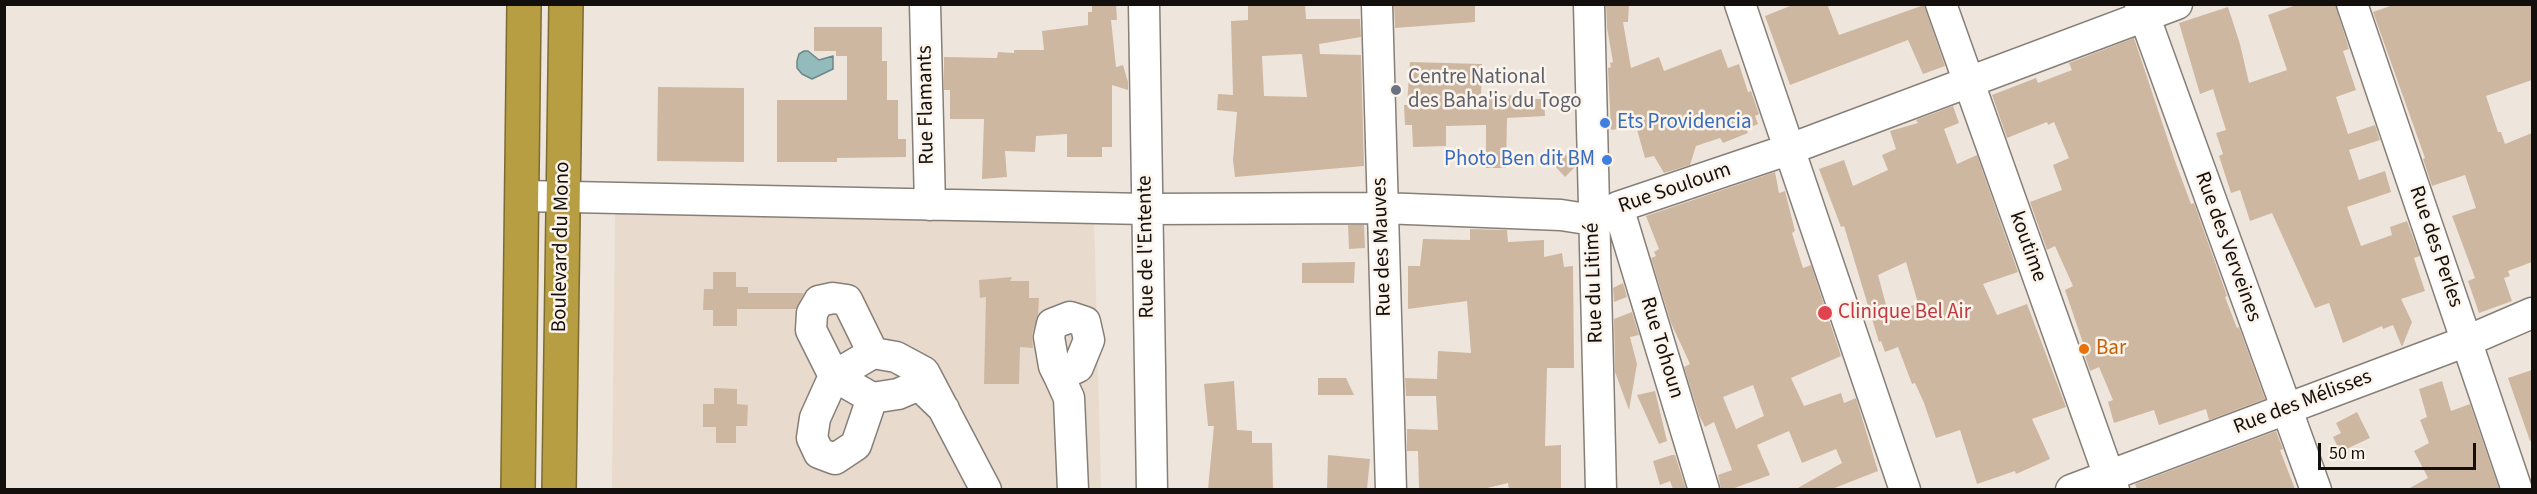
<!DOCTYPE html>
<meta charset="utf-8">
<style>
body{margin:0}
#map{position:relative;width:2537px;height:494px;overflow:hidden;background:#eee6dd;font-family:"Source Sans 3",sans-serif}
canvas{display:block}
.frame{position:absolute;inset:0;border:6px solid #120f0c;pointer-events:none}
.scale{position:absolute;left:2318px;top:443px;width:158px;height:27px;box-sizing:border-box;border:3px solid #120f0c;border-top:0;padding-left:8px;font-size:18px;line-height:21px;white-space:nowrap;color:#120f0c;-webkit-text-stroke:4px #fcf3ea;paint-order:stroke}
</style>
<div id="map">
<canvas width="2537" height="494"></canvas>
<div class="frame"></div>
<div class="scale">50 m</div>
</div>
<script>
const g = document.querySelector('canvas').getContext('2d');
g.lineJoin = 'round';
function fillPath(path, color) {
  g.fillStyle = color;
  g.fill(path, 'evenodd');
}
function shape(rows) {
  const path = new Path2D();
  for (const r of rows) {
    path.moveTo(r[0], r[1]);
    for (let i = 2; i < r.length; i += 2) path.lineTo(r[i], r[i + 1]);
  }
  return path;
}
function trace(path, color, width, dash) {
  g.strokeStyle = color;
  g.lineWidth = width;
  g.lineCap = dash ? 'butt' : 'round';
  g.setLineDash(dash || []);
  g.stroke(path);
}
function write(font, color, halo, rows, align = 'center') {
  g.font = font + ' "Source Sans 3",sans-serif';
  g.lineWidth = 5;
  g.setLineDash([]);
  g.textBaseline = 'middle';
  g.strokeStyle = halo;
  g.fillStyle = color;
  for (const [text, x, y, turn = 0] of rows) {
    g.save();
    g.translate(x, y);
    g.rotate((+turn || 0) * Math.PI / 180);
    g.textAlign = isNaN(turn) ? turn : align;
    if (halo) g.strokeText(text, 0, 0);
    g.fillText(text, 0, 0);
    g.restore();
  }
}
const built = shape([
 [615,210,1094,213,1101,489,612,490]
]);
const water = shape([
 [804,51,808,51,819,60,833,56,833,69,812,79,802,74,797,68,797,61,799,54,804,51]
]);
const building = shape([
 [1092,4,1116,4,1117,20,1111,20,1116,67,1123,65,1128,82,1128,90,1112,85,1112,147,1102,147,1102,157,1067,157,1067,134,1036,136,1035,152,1005,151,1007,177,982,179,984,119,950,119,950,90,944,90,944,57,997,58,998,52,1014,53,1014,50,1044,50,1042,31,1088,25,1088,12,1092,12],
 [1248,4,1305,4,1306,19,1360,19,1361,37,1319,44,1320,54,1361,55,1364,166,1235,177,1233,160,1237,112,1217,110,1218,94,1233,95,1231,21,1248,20],
 [1302,54,1307,97,1264,96,1262,56],
 [1394,4,1475,4,1475,22,1395,28],
 [1606,4,1629,4,1628,22,1623,22,1631,68,1659,57,1664,71,1721,49,1728,68,1739,64,1748,92,1751,91,1759,114,1755,116,1758,124,1746,129,1748,133,1723,143,1720,138,1696,146,1690,165,1664,173,1654,156,1645,158,1636,126,1611,130,1608,68,1611,67,1610,63,1613,62,1607,28],
 [1795,4,1827,4,1839,35,1924,5,1945,66,1923,74,1908,40,1790,85,1765,16],
 [2299,4,2335,4,2349,49,2343,51,2356,90,2336,97,2348,134,2375,125,2380,140,2349,150,2359,180,2385,171,2391,192,2347,207,2361,246,2392,235,2390,227,2407,221,2420,256,2414,258,2425,291,2401,299,2412,322,2402,347,2393,325,2383,329,2382,326,2343,343,2329,303,2315,308,2272,213,2250,221,2240,190,2231,193,2219,156,2223,154,2216,133,2226,130,2213,89,2200,94,2179,23,2228,7,2240,44,2249,83,2287,70,2268,15],
 [2396,4,2532,4,2532,80,2486,96,2498,132,2501,132,2505,144,2532,133,2532,262,2508,271,2510,276,2504,278,2512,301,2479,313,2468,281,2475,278,2452,216,2476,208,2465,175,2432,186,2423,159,2425,158,2373,12],
 [814,27,882,27,882,61,887,61,887,100,898,100,898,139,906,139,906,157,837,158,837,162,777,162,777,100,847,100,847,56,836,56,836,51,814,51],
 [2134,38,2175,161,2191,204,2194,203,2227,296,2225,297,2237,328,2239,327,2265,399,2209,420,2206,409,2159,425,2154,410,2114,423,2108,402,2113,400,2099,367,2090,371,2082,347,2084,346,2065,290,2073,286,2055,246,2047,250,2030,202,2062,190,2053,165,2069,158,2054,122,2048,125,2047,122,2007,138,1992,95,2036,78,2038,83,2072,70,2069,63],
 [1410,62,1482,64,1481,96,1535,95,1535,99,1544,99,1545,116,1507,118,1506,168,1486,168,1486,125,1446,126,1446,146,1413,147,1412,125,1405,125,1404,105,1407,105],
 [658,87,744,88,744,162,657,161],
 [1953,106,1959,123,1944,129,1957,164,1977,155,2018,272,1983,284,1997,315,2027,304,2066,407,2032,419,2050,459,2016,474,2015,471,1977,484,1960,430,1936,438,1924,403,1915,383,1912,384,1898,347,1885,352,1881,341,1879,342,1844,226,1841,227,1819,169,1844,160,1853,186,1888,170,1882,155,1896,149,1890,131,1918,123,1916,120],
 [1906,262,1918,303,1889,316,1878,275],
 [1565,154,1576,166,1565,177,1554,165],
 [1775,172,1779,193,1785,191,1795,231,1792,233,1803,268,1811,265,1841,356,1791,378,1804,406,1841,393,1844,403,1856,398,1878,471,1832,489,1796,489,1842,463,1836,449,1802,463,1789,431,1757,445,1770,475,1732,489,1721,489,1718,475,1732,470,1714,422,1705,427,1699,415,1684,367,1690,364,1671,323,1651,258,1656,256,1654,252,1659,249,1646,216],
 [1753,385,1764,416,1736,429,1723,397],
 [1348,225,1364,225,1365,248,1349,249],
 [1470,229,1507,230,1508,242,1544,240,1544,257,1562,253,1564,267,1573,266,1574,368,1547,368,1545,446,1561,445,1561,489,1509,489,1508,483,1483,489,1419,489,1418,451,1407,451,1407,429,1438,430,1436,396,1406,396,1405,378,1437,379,1438,351,1471,353,1467,301,1408,309,1408,266,1420,266,1423,239,1470,240],
 [1355,262,1354,283,1302,283,1302,263],
 [713,272,736,272,736,287,748,287,748,293,804,293,796,309,737,309,737,326,713,326,713,310,703,310,704,289,713,289],
 [1012,277,1010,281,1029,281,1029,298,1039,298,1038,314,1032,334,1033,348,1020,347,1019,384,984,384,986,297,980,298,979,280],
 [1623,283,1627,297,1614,302,1613,288],
 [1632,312,1639,335,1630,337,1637,364,1629,410,1615,372,1614,319],
 [2532,370,2532,440,2530,441,2508,378],
 [1318,378,1346,378,1354,395,1318,395],
 [1234,381,1237,430,1252,431,1252,443,1272,443,1273,489,1208,489,1214,426,1208,426,1204,384],
 [2442,381,2451,411,2470,404,2499,489,2408,489,2428,478,2414,451,2429,443,2420,420,2427,417,2419,389],
 [714,388,737,389,737,404,748,405,747,426,736,426,736,443,716,443,716,427,703,427,703,404,714,404],
 [1655,391,1667,441,1659,444,1637,395],
 [2357,412,2370,438,2340,452,2333,437,2341,433,2336,423],
 [2276,431,2283,449,2280,450,2295,489,2137,489,2135,484],
 [1328,455,1370,459,1367,489,1327,489],
 [1672,455,1675,455,1686,489,1673,489,1670,481,1660,485,1653,461]
]);
const minor = shape([
 [925,4,930,205],
 [1144,4,1152,490],
 [1377,4,1391,490],
 [1589,4,1601,490],
 [1740,4,1905,490],
 [1941,4,2114,490],
 [2140,4,2316,490],
 [2352,4,2517,490],
 [523,196,1146,209,1382,208,1561,215,1593,220,1618,207,1790,149,2177,4],
 [1618,207,1704,490],
 [873,353,847,300,833,298,819,301,812,313,811,330,834,376,815,418,812,438,819,453,835,459,856,445,872,398,898,394,919,385,944,409],
 [1059,376,1078,367,1089,340,1085,322,1070,317,1052,324,1049,337,1054,366,1059,376,1069,398,1073,490],
 [872,398,834,376,873,353,896,357,924,372,986,490],
 [2071,490,2467,341,2532,313]
]);
const highway = shape([
 [518,490,524,4],
 [559,490,566,4]
]);
const markers = [
 [1396,90,6,"#6b7280"],
 [1605,123,6,"#3f7fe0"],
 [1607,160,6,"#3f7fe0"],
 [1825,313,8,"#e0444e"],
 [2084,349,6,"#e8710a"]
];
const worshipNames = [
 ["Centre National",1408,78],
 ["des Baha'is du Togo",1408,102]
];
const streetNames = [
 ["Rue Flamants",927,105,-91],
 ["Rue Souloum",1675,189,-19],
 ["Boulevard du Mono",562,247,-89],
 ["Rue de l'Entente",1147,247,-91],
 ["Rue des Mauves",1383,247,-92],
 ["koutime",2027,247,70],
 ["Rue des Verveines",2227,247,70],
 ["Rue des Perles",2435,247,71],
 ["Rue du Litimé",1595,283,-92],
 ["Rue Tohoun",1661,348,73],
 ["Rue des Mélisses",2303,403,-21]
];
const shopNames = [
 ["Ets Providencia",1617,123],
 ["Photo Ben dit BM",1595,160,"right"]
];
const healthNames = [
 ["Clinique Bel Air",1838,313]
];
const foodNames = [
 ["Bar",2096,349]
];
fillPath(built, '#e8dacc');
fillPath(water, '#94bbbb');
trace(water, '#6d8786', 1.5);
fillPath(building, '#ceb7a0');
trace(minor, '#877f77', 33);
trace(highway, '#7d6c30', 36);
trace(minor, '#fff', 30);
trace(highway, '#b79e43', 33);
for (const [x, y, r, color] of markers) {
  const dot = new Path2D();
  dot.arc(x, y, r, 0, 2 * Math.PI);
  g.fillStyle = color;
  g.fill(dot);
  trace(dot, '#fcf3ea', 2);
}
write('21px', '#5b616d', '#fcf3ea', worshipNames, 'left');
write('21px', '#120f0c', '#fcf3ea', streetNames);
write('21px', '#366cbe', '#fcf3ea', shopNames, 'left');
write('21px', '#be3a42', '#fcf3ea', healthNames, 'left');
write('21px', '#c56008', '#fcf3ea', foodNames, 'left');
</script>
